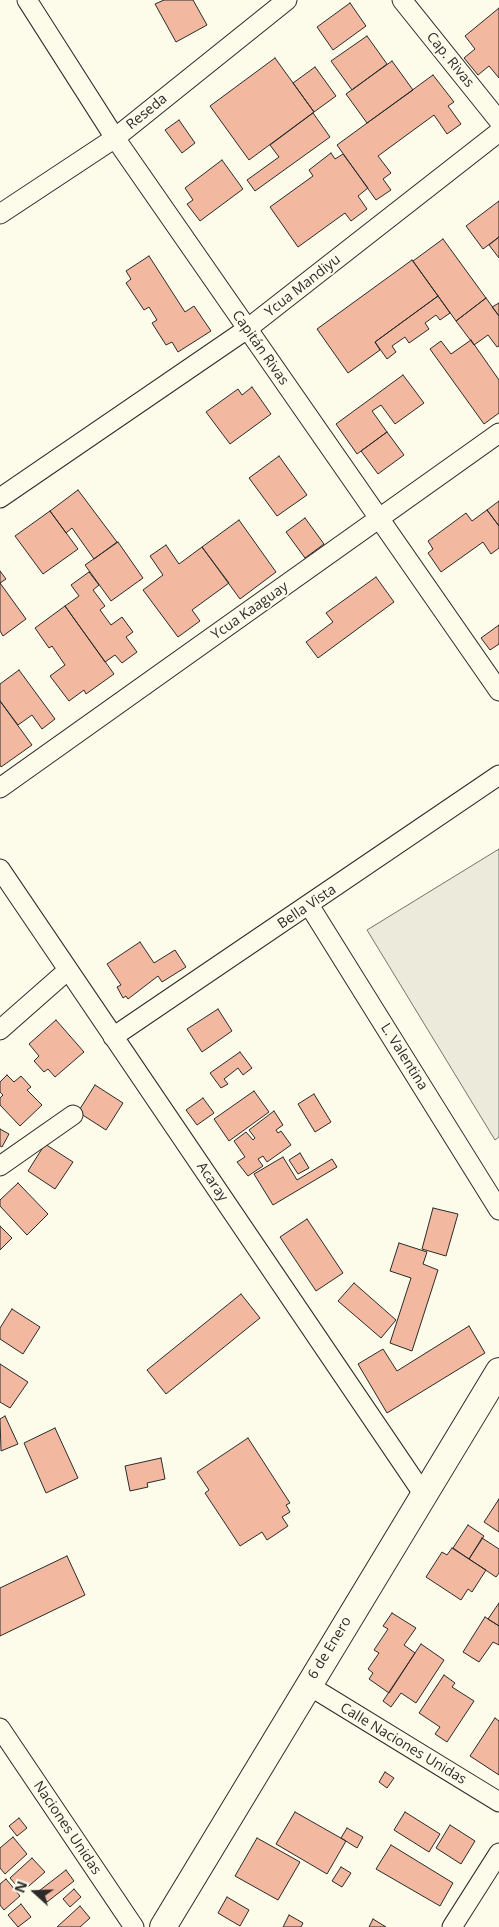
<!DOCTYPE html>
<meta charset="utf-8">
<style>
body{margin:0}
#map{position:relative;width:499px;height:1927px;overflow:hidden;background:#fdfbea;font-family:"Open Sans",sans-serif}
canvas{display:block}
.north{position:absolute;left:10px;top:1867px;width:50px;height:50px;-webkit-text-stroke:4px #fdfbea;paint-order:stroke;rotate:290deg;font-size:14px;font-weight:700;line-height:20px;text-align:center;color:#2b2b2b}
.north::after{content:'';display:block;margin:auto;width:18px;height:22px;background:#2b2b2b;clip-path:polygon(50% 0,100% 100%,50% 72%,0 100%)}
</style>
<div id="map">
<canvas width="499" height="1927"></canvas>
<div class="north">N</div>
</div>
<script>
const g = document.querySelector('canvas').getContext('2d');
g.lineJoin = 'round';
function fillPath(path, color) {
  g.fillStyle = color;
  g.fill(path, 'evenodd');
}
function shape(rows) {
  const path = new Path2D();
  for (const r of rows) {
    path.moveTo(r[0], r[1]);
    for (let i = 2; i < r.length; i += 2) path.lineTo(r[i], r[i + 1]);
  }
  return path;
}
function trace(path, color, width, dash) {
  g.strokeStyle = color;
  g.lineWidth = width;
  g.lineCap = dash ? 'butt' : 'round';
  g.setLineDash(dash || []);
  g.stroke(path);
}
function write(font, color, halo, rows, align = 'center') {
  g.font = font + ' "Open Sans",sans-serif';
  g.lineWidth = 4;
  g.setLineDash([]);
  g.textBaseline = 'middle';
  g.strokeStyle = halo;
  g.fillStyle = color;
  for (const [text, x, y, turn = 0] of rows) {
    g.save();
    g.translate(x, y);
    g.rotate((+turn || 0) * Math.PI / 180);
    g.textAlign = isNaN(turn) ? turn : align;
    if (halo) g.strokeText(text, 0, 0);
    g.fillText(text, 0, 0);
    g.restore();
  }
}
const green = shape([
 [499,849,499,1137,495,1140,367,930,499,849]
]);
const building = shape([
 [164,0,193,0,207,25,176,42,155,4,164,0],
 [350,3,366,26,333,50,317,27,350,3],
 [499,8,499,78,489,66,478,75,464,58,475,49,465,36,499,8],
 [367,36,387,64,352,90,331,61,367,36],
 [275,58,314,112,249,160,210,106,275,58],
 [392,61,413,90,367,123,346,94,392,61],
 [315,67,336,96,314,112,293,83,315,67],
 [433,75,454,102,448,106,461,124,447,134,434,115,378,156,391,173,383,179,391,190,376,200,337,145,433,75],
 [313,113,330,137,255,191,247,180,279,157,270,145,313,113],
 [179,120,195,143,182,153,165,130,179,120],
 [331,153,335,159,343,154,368,188,358,196,367,209,351,221,345,213,298,247,270,207,313,176,309,170,331,153],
 [222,160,243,189,200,221,187,204,193,200,185,188,222,160],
 [499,201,499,237,483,249,466,226,499,201],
 [499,237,499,258,489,245,499,237],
 [443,239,486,298,456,321,413,261,443,239],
 [149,256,185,312,194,306,211,331,178,352,172,342,166,345,152,323,157,320,149,307,144,310,126,283,131,279,126,271,149,256],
 [412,260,438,296,375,342,380,350,348,373,317,329,412,260],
 [438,296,450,313,440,320,436,315,425,323,429,329,409,343,405,337,392,346,396,352,387,359,375,342,438,296],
 [486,298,499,316,499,346,497,347,488,335,474,345,456,321,486,298],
 [499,303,499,316,492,307,499,303],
 [471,340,499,380,499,413,484,424,430,349,441,341,451,354,471,340],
 [403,375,424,403,395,424,381,405,372,411,387,432,357,454,336,424,403,375],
 [252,387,271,414,230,444,206,412,238,389,242,395,252,387],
 [387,432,404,455,378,474,361,451,387,432],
 [279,456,307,495,277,516,249,478,279,456],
 [78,490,117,542,94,559,72,528,66,533,50,511,78,490],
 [499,501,499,526,487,510,499,501],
 [487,510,499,526,499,548,491,554,483,542,441,572,428,553,433,549,428,541,466,513,472,521,487,510],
 [50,511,78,549,43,574,15,536,50,511],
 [305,518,324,544,305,558,286,532,305,518],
 [239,520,276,572,240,599,202,547,239,520],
 [118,542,143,578,111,601,85,565,118,542],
 [166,545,179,564,202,547,229,583,192,610,200,621,178,637,143,590,163,575,150,556,166,545],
 [0,571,6,579,0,583,0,571],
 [89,572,99,585,93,590,105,606,100,610,111,625,122,617,133,632,126,637,137,652,122,663,115,655,105,662,65,606,79,596,71,585,89,572],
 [376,577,394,602,318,658,306,642,333,622,326,613,376,577],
 [0,583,26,619,3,636,0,631,0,583],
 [65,606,114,674,86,694,84,690,69,701,50,676,65,665,52,646,49,648,35,628,65,606],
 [499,625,499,644,490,650,481,638,499,625],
 [19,670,55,719,42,729,32,715,18,725,0,701,0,684,19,670],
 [0,701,32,745,1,767,0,765,0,701],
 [140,942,154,963,175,950,186,967,162,982,158,976,128,999,126,996,123,998,117,987,121,985,107,964,140,942],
 [218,1009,232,1031,202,1052,187,1029,218,1009],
 [56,1020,84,1052,55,1077,48,1069,44,1072,34,1061,39,1056,29,1044,56,1020],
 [240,1052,252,1068,243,1075,238,1068,224,1079,228,1084,221,1088,210,1073,240,1052],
 [7,1075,14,1082,21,1076,31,1087,27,1090,42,1105,20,1126,0,1105,0,1098,3,1095,0,1092,0,1082,7,1075],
 [95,1085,123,1103,106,1130,78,1112,95,1085],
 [254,1091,269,1112,229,1141,214,1119,254,1091],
 [314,1094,331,1122,315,1132,298,1104,314,1094],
 [203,1098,214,1113,197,1125,186,1110,203,1098],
 [274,1111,283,1125,276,1130,278,1133,281,1131,291,1145,267,1162,263,1156,258,1159,263,1166,248,1176,237,1162,245,1157,234,1141,246,1132,253,1140,255,1138,249,1130,274,1111],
 [0,1129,9,1134,2,1147,0,1146,0,1129],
 [45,1144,73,1162,55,1189,28,1171,45,1144],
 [300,1153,309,1168,298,1174,289,1160,300,1153],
 [283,1157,297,1180,332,1159,337,1167,273,1205,254,1174,283,1157],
 [18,1183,48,1214,27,1235,0,1206,0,1200,18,1183],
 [433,1208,458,1214,446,1256,422,1249,433,1208],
 [307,1219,343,1273,316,1291,280,1237,307,1219],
 [0,1226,12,1238,0,1250,0,1226],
 [399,1243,427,1252,423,1264,438,1270,412,1351,390,1343,411,1278,390,1271,399,1243],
 [354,1283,396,1320,381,1338,338,1301,354,1283],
 [241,1294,260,1318,166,1394,147,1370,241,1294],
 [12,1309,40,1327,23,1354,0,1339,0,1328,12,1309],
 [469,1326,485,1353,387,1413,358,1364,383,1349,397,1371,469,1326],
 [0,1364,28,1382,10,1408,0,1402,0,1364],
 [5,1416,18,1444,1,1451,0,1419,5,1416],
 [55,1428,78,1478,46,1493,24,1443,55,1428],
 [248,1438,290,1503,286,1505,290,1512,282,1517,288,1526,267,1540,262,1532,240,1546,205,1493,209,1490,197,1472,248,1438],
 [161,1458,165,1479,147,1483,148,1487,130,1491,125,1466,161,1458],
 [499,1499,499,1532,484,1522,499,1499],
 [468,1525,484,1536,469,1559,453,1548,468,1525],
 [482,1538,499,1549,499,1573,496,1577,469,1559,482,1538],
 [452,1548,486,1570,472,1592,468,1589,461,1600,426,1577,442,1552,447,1555,452,1548],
 [67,1556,85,1595,0,1636,0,1588,67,1556],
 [499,1603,499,1626,488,1619,499,1603],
 [392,1613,416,1628,404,1645,415,1653,389,1693,369,1679,373,1673,368,1669,379,1653,374,1650,388,1629,383,1626,392,1613],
 [485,1617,499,1626,499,1645,493,1642,479,1662,463,1652,485,1617],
 [421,1644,444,1660,416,1703,401,1693,391,1707,383,1701,421,1644],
 [444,1675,455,1683,452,1687,474,1701,447,1742,435,1734,440,1727,419,1713,444,1675],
 [495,1718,499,1721,499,1775,470,1756,495,1718],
 [385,1772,394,1778,387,1788,379,1782,385,1772],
 [295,1812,346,1841,327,1874,276,1844,295,1812],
 [405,1812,440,1834,429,1852,394,1830,405,1812],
 [19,1818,27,1828,17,1836,9,1826,19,1818],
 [450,1825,475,1841,461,1864,436,1848,450,1825],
 [347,1828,363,1837,357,1848,341,1838,347,1828],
 [13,1837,27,1854,5,1874,0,1868,0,1848,13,1837],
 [257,1838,300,1862,278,1900,235,1876,257,1838],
 [391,1845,453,1883,440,1906,376,1869,391,1845],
 [32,1858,45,1872,22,1892,10,1878,32,1858],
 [341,1867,351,1873,342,1887,332,1881,341,1867],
 [66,1870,74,1881,47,1902,39,1891,66,1870],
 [6,1879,20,1896,4,1910,0,1905,0,1884,6,1879],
 [74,1889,81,1897,70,1907,63,1899,74,1889],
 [227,1897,249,1910,240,1926,218,1913,227,1897],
 [21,1904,31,1917,18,1927,8,1915,21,1904],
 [80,1906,90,1918,80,1927,57,1927,80,1906],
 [289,1915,303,1923,301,1927,283,1927,289,1915],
 [373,1919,386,1927,369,1927,373,1919]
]);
const minor = shape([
 [27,0,115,138,499,691],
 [402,0,499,121],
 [0,214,115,138,287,0],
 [0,498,247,329,499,132],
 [0,788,499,433],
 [0,869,424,1495],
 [309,905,499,1210],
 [0,1030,68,970],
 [113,1037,499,775],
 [0,1166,73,1115],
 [308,1685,499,1802],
 [0,1728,134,1927],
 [452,1927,499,1853]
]);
const secondary = shape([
 [163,1927,499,1371]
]);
const streetNames = [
 ["Cap. Rivas",450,60,51],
 ["Reseda",147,112,-39],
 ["Ycua Mandiyu",303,286,-38],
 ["Capitán Rivas",260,348,55],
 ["Ycua Kaaguay",250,611,-35],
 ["Bella Vista",307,907,-34],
 ["L. Valentina",404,1057,58],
 ["Acaray",212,1182,56],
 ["6 de Enero",330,1648,-59],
 ["Calle Naciones Unidas",403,1744,31],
 ["Naciones Unidas",67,1828,56]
];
fillPath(green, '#ecebdb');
trace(green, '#74746e', 1);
fillPath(building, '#f2b8a0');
trace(building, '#2b2b2b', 1);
trace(minor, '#2b2b2b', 21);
trace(secondary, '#2b2b2b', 28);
trace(minor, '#fdfbea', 19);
trace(secondary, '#fdfbea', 26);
write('14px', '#2b2b2b', '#fdfbea', streetNames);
</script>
